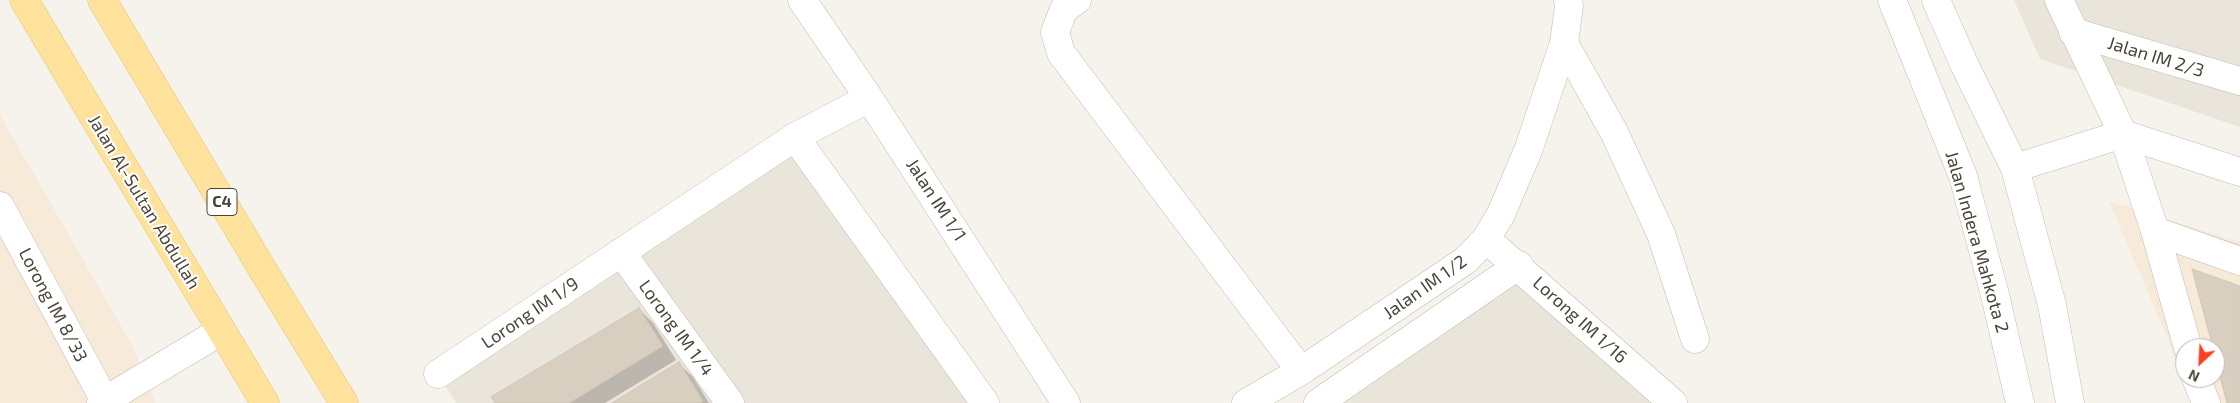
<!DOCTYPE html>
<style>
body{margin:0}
#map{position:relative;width:2240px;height:403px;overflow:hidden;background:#f6f3ec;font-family:"Exo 2",sans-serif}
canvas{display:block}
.north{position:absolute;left:2175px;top:338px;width:50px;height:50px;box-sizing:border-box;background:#fff;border:1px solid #b7b4b0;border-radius:50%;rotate:205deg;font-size:14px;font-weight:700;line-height:20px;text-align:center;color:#4b4439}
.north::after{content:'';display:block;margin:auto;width:18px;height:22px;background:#fc3f1d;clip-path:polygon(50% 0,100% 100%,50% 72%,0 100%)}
</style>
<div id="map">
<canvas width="2240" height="403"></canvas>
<div class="north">N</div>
</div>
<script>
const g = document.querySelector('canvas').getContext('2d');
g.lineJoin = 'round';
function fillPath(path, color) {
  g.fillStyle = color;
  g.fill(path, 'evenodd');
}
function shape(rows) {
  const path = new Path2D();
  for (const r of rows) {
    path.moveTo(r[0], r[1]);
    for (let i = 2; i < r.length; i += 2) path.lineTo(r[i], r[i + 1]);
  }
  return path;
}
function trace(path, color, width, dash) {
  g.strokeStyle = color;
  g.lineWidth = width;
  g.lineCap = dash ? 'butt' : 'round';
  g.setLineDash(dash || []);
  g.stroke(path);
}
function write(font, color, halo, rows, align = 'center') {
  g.font = font + ' "Exo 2",sans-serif';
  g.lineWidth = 4;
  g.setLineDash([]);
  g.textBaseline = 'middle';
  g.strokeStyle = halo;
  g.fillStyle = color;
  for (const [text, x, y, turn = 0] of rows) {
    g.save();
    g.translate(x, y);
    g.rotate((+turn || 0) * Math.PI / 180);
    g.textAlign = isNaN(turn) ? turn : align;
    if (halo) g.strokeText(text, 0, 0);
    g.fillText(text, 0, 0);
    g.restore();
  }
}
const residential = shape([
 [2014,0,2240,0,2240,127,2040,59],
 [792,133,971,403,456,403,435,370],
 [1516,278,1655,403,1338,403]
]);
const commercial = shape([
 [0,115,132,345,156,403,0,403],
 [2109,201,2240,242,2240,403,2195,403],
 [2185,348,2215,348,2215,378,2185,378]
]);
const shadow = shape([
 [639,309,653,323,676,360,605,403,496,403],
 [679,364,693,377,709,403,614,403]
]);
const building = shape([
 [2192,269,2240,286,2240,403,2227,403,2215,358,2215,348,2213,348,2192,269],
 [639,308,663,346,569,403,495,403,491,397,639,308],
 [679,362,703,401,700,403,612,403,679,362]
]);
const minor = shape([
 [802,0,869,98,1066,403],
 [1077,0,1064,9,1055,32,1061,53,1301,371],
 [1892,0,1963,176,1995,295,2020,403],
 [1936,0,1965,66,2015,168,2052,305,2070,403],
 [2059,0,2123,134,2155,231,2188,348],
 [2073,32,2240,81],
 [1564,43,1614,132,1661,234,1695,339],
 [795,137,985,403],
 [2015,168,2123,134,2240,172],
 [0,206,106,403],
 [2155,231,2240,261],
 [1486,239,1673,403],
 [621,252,730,403],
 [438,374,795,137,869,98],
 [2196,378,2206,403],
 [101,403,221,331],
 [1246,403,1301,371,1466,260,1486,239,1501,214,1529,148,1564,43,1569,6,1568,0],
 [1318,403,1519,265]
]);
const major = shape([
 [24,0,265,403],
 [102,0,264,272,344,403]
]);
const shields = [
 [222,202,30]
];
const shieldNames = [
 ["C4",222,202]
];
const streetNames = [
 ["Jalan IM 2/3",2156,57,17],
 ["Jalan IM 1/1",936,200,57],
 ["Jalan Al-Sultan Abdullah",144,202,59],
 ["Jalan Indera Mahkota 2",1977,242,74],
 ["Jalan IM 1/2",1425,287,-35],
 ["Lorong IM 8/33",53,305,62],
 ["Lorong IM 1/9",530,313,-34],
 ["Lorong IM 1/16",1580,320,42],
 ["Lorong IM 1/4",676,328,54]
];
fillPath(residential, '#eae5da');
fillPath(commercial, '#f7ead8');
fillPath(shadow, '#0003');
fillPath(building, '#d8cfc1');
trace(building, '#d3c7b4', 1);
trace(minor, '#c2bbae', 29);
trace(major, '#e6c16a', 29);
trace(minor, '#fff', 28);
trace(major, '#ffe39c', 28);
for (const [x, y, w] of shields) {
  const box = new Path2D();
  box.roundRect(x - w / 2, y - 13.5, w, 27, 4);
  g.fillStyle = '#fff';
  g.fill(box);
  trace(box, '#4b4439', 1);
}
write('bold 16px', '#4b4439', null, shieldNames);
write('18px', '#4b4439', '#fff', streetNames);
</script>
